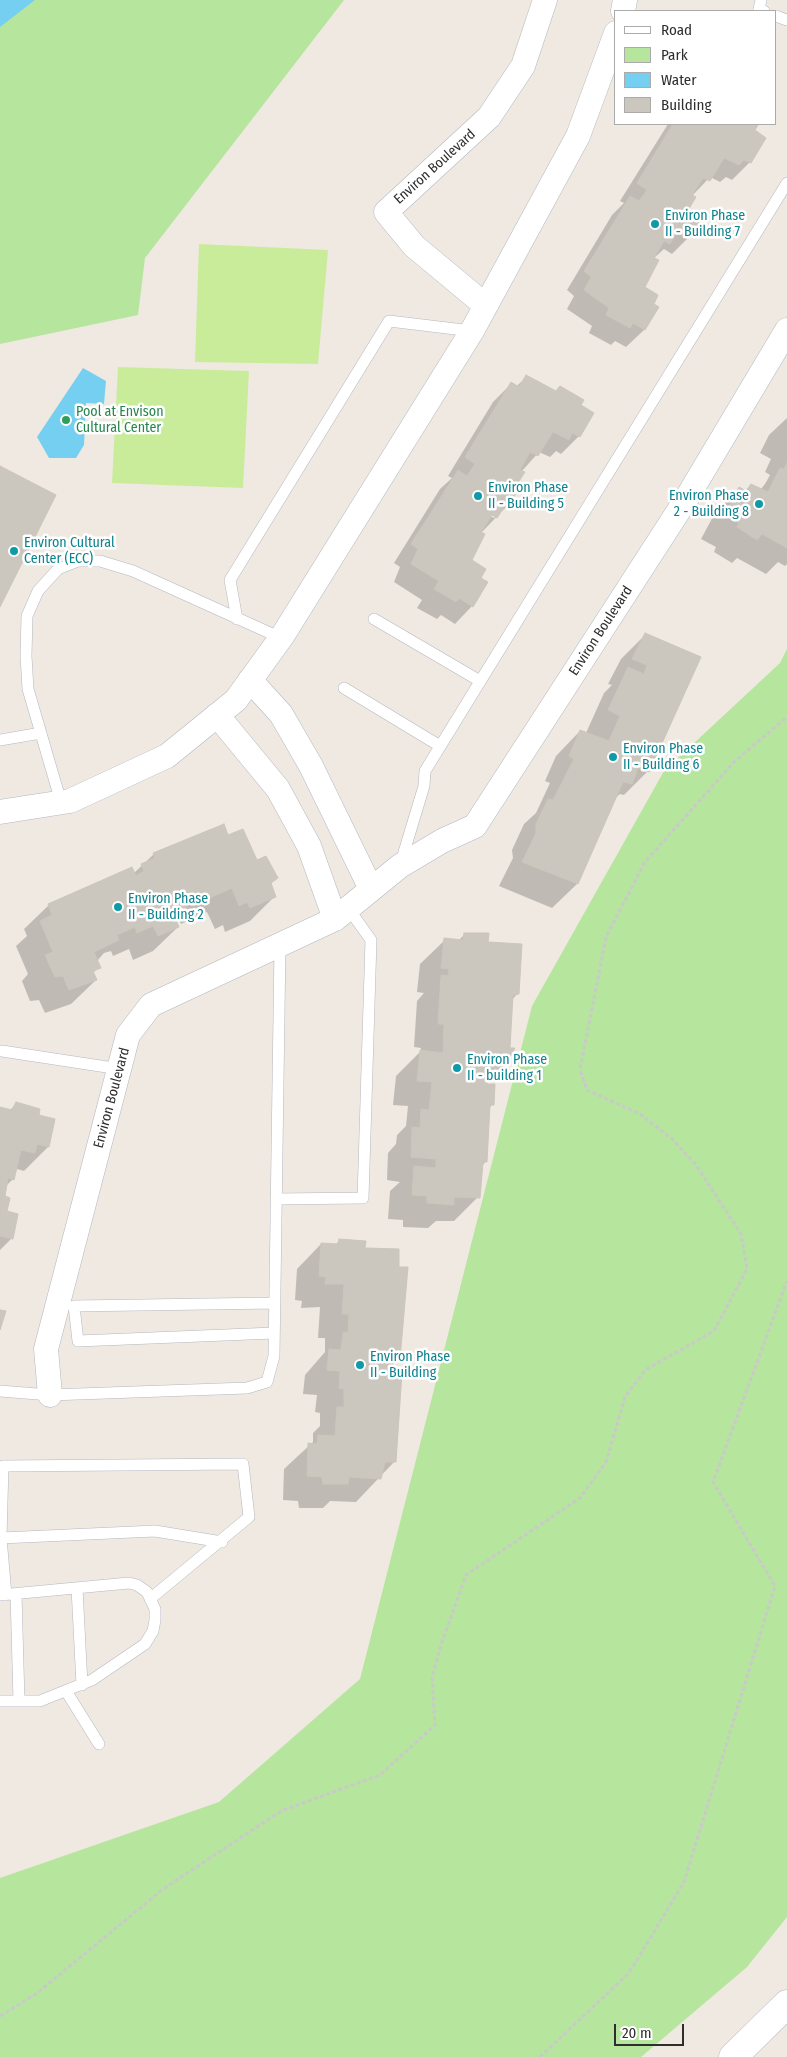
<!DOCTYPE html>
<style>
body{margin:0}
#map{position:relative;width:787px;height:2057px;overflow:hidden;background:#efe9e1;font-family:"Fira Sans Condensed",sans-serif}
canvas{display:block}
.legend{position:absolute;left:614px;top:10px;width:162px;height:115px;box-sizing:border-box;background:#fff;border:1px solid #ababab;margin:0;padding:6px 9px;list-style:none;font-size:15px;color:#2e2e2e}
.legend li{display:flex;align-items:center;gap:10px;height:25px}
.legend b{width:25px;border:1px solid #ababab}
.scale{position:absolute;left:614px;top:2024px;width:70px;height:22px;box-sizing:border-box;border:2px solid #2e2e2e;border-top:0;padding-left:6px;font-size:15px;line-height:18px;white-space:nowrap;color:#2e2e2e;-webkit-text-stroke:4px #fff;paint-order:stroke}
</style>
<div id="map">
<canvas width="787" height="2057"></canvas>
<ul class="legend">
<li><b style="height:6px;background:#fff"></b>Road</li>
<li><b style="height:14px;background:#b6e59e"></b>Park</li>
<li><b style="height:14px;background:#75cff0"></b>Water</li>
<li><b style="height:14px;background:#cbc7bf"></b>Building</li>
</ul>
<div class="scale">20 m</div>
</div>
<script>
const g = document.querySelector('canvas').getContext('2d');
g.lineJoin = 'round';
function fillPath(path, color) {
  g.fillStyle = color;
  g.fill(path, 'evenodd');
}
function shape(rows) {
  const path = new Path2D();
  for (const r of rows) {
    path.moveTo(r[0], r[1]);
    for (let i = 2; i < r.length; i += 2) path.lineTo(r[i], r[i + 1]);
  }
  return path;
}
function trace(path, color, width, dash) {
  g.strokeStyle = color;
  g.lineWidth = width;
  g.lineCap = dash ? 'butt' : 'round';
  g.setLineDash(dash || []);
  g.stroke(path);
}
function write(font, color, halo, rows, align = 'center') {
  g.font = font + ' "Fira Sans Condensed",sans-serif';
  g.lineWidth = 5;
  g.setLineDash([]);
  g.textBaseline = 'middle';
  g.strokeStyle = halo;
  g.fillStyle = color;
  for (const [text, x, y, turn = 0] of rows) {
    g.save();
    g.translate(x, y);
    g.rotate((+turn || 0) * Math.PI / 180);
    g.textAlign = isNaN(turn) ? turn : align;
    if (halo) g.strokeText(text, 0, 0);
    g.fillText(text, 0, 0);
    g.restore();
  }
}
const green = shape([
 [0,0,344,0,145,258,138,315,0,344],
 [787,649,787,1917,747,1967,641,2057,0,2057,0,1878,219,1802,360,1679,532,1006,664,771,780,663]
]);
const pitch = shape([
 [199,244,328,250,318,364,195,362],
 [118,367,249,371,243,488,112,483]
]);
const water = shape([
 [0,0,35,0,0,27],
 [83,368,106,381,104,404,86,403,84,445,76,458,49,458,37,437]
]);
const shadow = shape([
 [668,124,753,124,756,126,753,130,750,162,732,180,726,177,720,182,710,177,692,196,685,212,699,220,690,236,672,254,664,249,653,259,643,287,652,304,657,307,644,330,626,347,615,341,611,345,589,333,592,326,567,309,574,296,567,290,612,215,624,203,620,201],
 [526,377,579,406,579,436,561,454,556,451,550,457,539,452,521,472,514,487,518,489,508,505,481,533,470,560,479,578,472,606,455,624,441,615,437,619,417,608,422,600,394,582,400,567,394,563,440,489,452,478,448,476,493,402,511,384,516,387],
 [487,511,496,516,494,518,486,514],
 [787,418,787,564,785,566,778,562,766,574,737,558,732,563,714,552,716,547,701,539,715,513,739,489,745,492,751,485,760,490,765,484,770,475,765,472,771,459,760,453,769,435],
 [645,635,700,658,648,771,624,795,620,794,614,799,577,884,552,908,499,886,513,858,512,850,524,824,536,813,550,783,545,781,556,756,580,731,586,733,604,693,612,685,608,684,621,659],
 [228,837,276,878,270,884,275,896,250,921,225,932,223,925,215,929,207,912,181,924,179,919,175,921,178,927,153,951,133,960,129,949,113,956,111,951,104,953,97,961,99,967,93,973,96,980,71,1004,45,1013,39,1000,30,1001,22,981,28,974,16,946,27,936,24,929,49,905,134,873,154,854],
 [465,934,486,943,518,993,512,1000,503,1067,485,1085,492,1105,488,1109,486,1161,482,1166,478,1197,454,1221,436,1221,428,1228,403,1227,403,1220,388,1219,390,1191,400,1182,387,1180,388,1153,396,1144,397,1135,406,1126,408,1106,393,1105,396,1076,421,1051,421,1048,414,1047,417,1001,424,993,417,992,420,964,445,940,458,941],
 [16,1104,38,1116,48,1147,24,1171,17,1169,13,1179,5,1187,3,1197,12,1238,0,1250,0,1108,9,1111],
 [340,1240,364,1249,399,1358,390,1368,395,1461,356,1502,330,1501,323,1508,299,1508,298,1501,283,1500,284,1469,313,1442,313,1433,320,1426,320,1413,315,1412,317,1395,303,1394,305,1375,325,1352,325,1338,318,1338,320,1307,301,1308,302,1301,295,1300,297,1269,321,1244,335,1245]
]);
const building = shape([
 [673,124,755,124,758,125,755,130,766,138,751,163,744,160,739,165,724,158,710,181,703,178,692,195,696,197,687,212,701,219,691,236,679,229,670,244,664,241,654,258,659,260,645,287,658,295,654,304,659,307,645,330,633,323,630,328,606,315,609,308,584,290,591,277,584,271,630,196,639,201,647,190,637,183,673,124],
 [526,375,556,391,560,386,584,400,581,405,594,413,580,437,572,433,569,440,553,432,538,456,530,452,520,470,525,472,516,486,519,488,509,506,506,504,497,518,492,515,481,532,485,534,472,560,486,569,481,578,488,582,473,607,459,598,456,602,434,589,439,581,411,564,418,549,411,544,458,470,467,476,475,464,465,457,511,382,519,387,526,375],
 [787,463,787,548,762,534,757,540,737,527,739,523,724,515,739,487,746,491,751,484,768,492,780,468,784,469,787,463],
 [0,466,56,495,0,607,0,466],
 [645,633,701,657,649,772,638,768,632,784,623,782,578,884,522,862,536,833,536,824,548,799,553,800,574,759,569,756,580,730,609,741,620,716,608,710,628,667,644,674,647,665,632,659,645,633],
 [224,824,228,835,243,829,257,860,266,856,278,878,271,883,276,897,250,908,247,902,239,906,232,888,205,900,204,896,185,903,188,910,174,916,179,927,158,936,153,926,137,933,135,927,117,935,119,940,94,952,101,968,93,971,97,980,69,990,63,976,55,977,45,955,53,952,40,921,52,915,48,904,132,867,136,876,144,871,141,864,155,858,153,853,224,824],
 [464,933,489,933,488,942,522,944,519,994,513,995,510,1048,515,1048,504,1068,488,1069,487,1084,495,1084,494,1105,490,1105,487,1162,483,1162,480,1198,454,1197,454,1205,427,1203,427,1196,412,1195,414,1166,436,1168,436,1159,411,1157,412,1127,420,1128,421,1109,429,1110,432,1082,417,1081,420,1050,443,1053,444,1024,438,1024,441,975,448,976,449,969,441,968,444,938,463,940,464,933],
 [16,1102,40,1109,39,1115,55,1119,49,1147,37,1144,35,1153,21,1150,14,1180,8,1178,5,1196,10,1198,7,1211,18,1214,13,1239,0,1236,0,1107,12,1110,16,1102],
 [339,1239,366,1241,365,1248,399,1249,399,1267,408,1267,400,1359,392,1358,391,1371,402,1372,396,1462,385,1462,381,1479,349,1477,348,1484,323,1484,322,1477,307,1476,308,1443,317,1444,318,1435,335,1436,337,1407,344,1407,344,1389,339,1388,340,1371,327,1370,329,1349,341,1350,343,1332,348,1333,349,1314,342,1314,344,1284,325,1284,326,1277,319,1276,321,1243,338,1244,339,1239],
 [0,1310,6,1311,0,1330,0,1310]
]);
const path = shape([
 [0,2016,36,1994,163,1889,281,1811,380,1775,435,1725,432,1677,441,1645,466,1575,580,1498,606,1462,625,1397,645,1370,714,1331,747,1269,741,1234,696,1165,672,1139,640,1114,587,1090,580,1070,606,937,645,862,734,762,787,717],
 [540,2057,629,1973,684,1882,775,1586,713,1482,787,1281]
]);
const service = shape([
 [761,0,759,9,764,11],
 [776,16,787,20],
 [237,619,230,580,389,321,472,331],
 [374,619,480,681],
 [344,688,440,746],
 [0,740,41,733],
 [61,802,28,689,26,656,27,616,38,591,58,569,78,561,100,561,133,571,281,638],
 [401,862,424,786,425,771,787,183],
 [2,1051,120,1069],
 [276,1199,363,1198,371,940,348,908],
 [274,1333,78,1341,74,1306,275,1303],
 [0,1391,50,1395,247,1388,267,1382,274,1356,280,946],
 [1,1538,3,1466,243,1464,249,1517,150,1599],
 [77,1588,82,1685],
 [16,1594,19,1701],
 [0,1595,129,1583,137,1585,147,1592,155,1609,155,1620,153,1631,145,1644,92,1680,40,1701,0,1701],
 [6,1595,1,1538,155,1531,222,1542],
 [66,1691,99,1744]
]);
const minor = shape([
 [623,11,625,0],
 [485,305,414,246,386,212,489,117,523,66,545,0],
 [250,680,281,714,311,766,371,889],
 [217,715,278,789,309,846,335,919],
 [0,812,70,801,167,756,236,700,283,635,472,331,578,136,616,33],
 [50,1395,46,1349,128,1035,151,1005,335,919,400,866,442,841,475,826,685,501,787,330]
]);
const tertiary = shape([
 [733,2057,787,2004]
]);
const markers = [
 [655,224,5,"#0f9aa8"],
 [66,420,5,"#2e9e5b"],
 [478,496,5,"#0f9aa8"],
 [759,504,5,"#0f9aa8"],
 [14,551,5,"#0f9aa8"],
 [613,757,5,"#0f9aa8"],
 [118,907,5,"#0f9aa8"],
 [457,1068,5,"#0f9aa8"],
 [360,1365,5,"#0f9aa8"]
];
const streetNames = [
 ["Environ Boulevard",435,167,-42],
 ["Environ Boulevard",601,631,-57],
 ["Environ Boulevard",112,1098,-75]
];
const cultureNames = [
 ["Environ Phase",665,216],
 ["II - Building 7",665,232],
 ["Environ Phase",488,488],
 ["II - Building 5",488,504],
 ["Environ Phase",749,496,"right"],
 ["2 - Building 8",749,512,"right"],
 ["Environ Cultural",24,543],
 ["Center (ECC)",24,559],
 ["Environ Phase",623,749],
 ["II - Building 6",623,765],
 ["Environ Phase",128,899],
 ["II - Building 2",128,915],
 ["Environ Phase",467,1060],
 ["II - building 1",467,1076],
 ["Environ Phase",370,1357],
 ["II - Building",370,1373]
];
const leisureNames = [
 ["Pool at Envison",76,412],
 ["Cultural Center",76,428]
];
fillPath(green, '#b6e59e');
fillPath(pitch, '#c9ec9a');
fillPath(water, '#75cff0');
fillPath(shadow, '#0003');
fillPath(building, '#cbc7bf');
trace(building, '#cbc5ba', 1);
trace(service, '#b4b7c1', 12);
trace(minor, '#b4b7c1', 25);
trace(tertiary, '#b4b7c1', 29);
trace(path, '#c9c9c9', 3, [4, 2.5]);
trace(service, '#fff', 11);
trace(minor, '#fff', 24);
trace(tertiary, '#fff', 28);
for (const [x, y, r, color] of markers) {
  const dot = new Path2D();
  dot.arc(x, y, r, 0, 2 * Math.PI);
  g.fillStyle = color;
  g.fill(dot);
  trace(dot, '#fff', 2);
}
write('14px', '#2e2e2e', '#fff', streetNames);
write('14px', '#0d838f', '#fff', cultureNames, 'left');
write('14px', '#27864d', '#fff', leisureNames, 'left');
</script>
